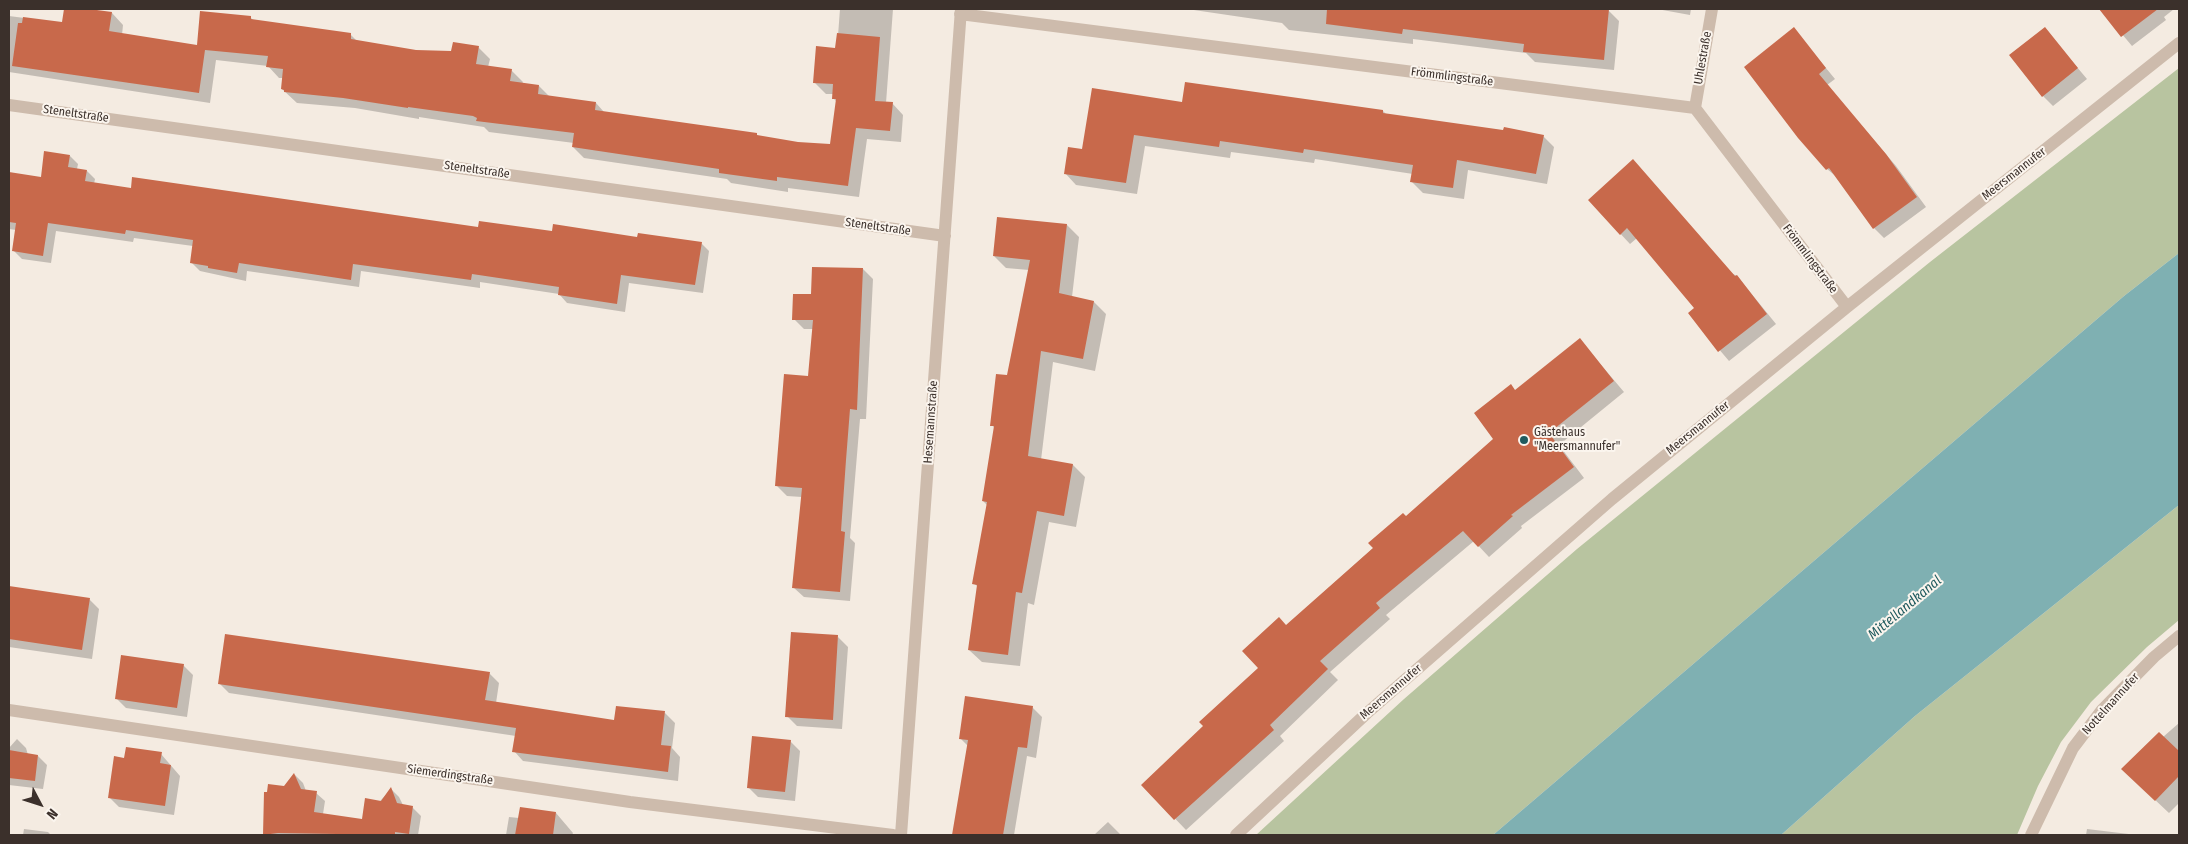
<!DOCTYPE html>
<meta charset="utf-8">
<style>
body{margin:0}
#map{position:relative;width:2188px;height:844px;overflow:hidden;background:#f4ebe1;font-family:"Fira Sans Condensed",sans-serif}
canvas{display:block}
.frame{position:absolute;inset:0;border:10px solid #3b302b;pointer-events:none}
.north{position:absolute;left:15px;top:779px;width:50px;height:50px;-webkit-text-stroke:4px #fbf5ee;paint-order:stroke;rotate:130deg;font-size:14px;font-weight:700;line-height:20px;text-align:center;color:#3b302b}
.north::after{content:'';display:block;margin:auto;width:18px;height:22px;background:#3b302b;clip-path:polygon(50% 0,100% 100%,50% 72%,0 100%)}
</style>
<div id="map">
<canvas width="2188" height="844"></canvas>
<div class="frame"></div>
<div class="north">N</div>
</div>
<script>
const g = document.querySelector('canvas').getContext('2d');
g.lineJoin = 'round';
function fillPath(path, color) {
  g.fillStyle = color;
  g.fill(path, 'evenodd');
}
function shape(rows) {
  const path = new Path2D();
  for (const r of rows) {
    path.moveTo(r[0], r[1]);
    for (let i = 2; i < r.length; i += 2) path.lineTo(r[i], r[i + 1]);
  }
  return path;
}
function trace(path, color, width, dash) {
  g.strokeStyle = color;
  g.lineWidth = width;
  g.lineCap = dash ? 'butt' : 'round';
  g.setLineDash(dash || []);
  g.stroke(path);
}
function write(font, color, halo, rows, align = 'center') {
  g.font = font + ' "Fira Sans Condensed",sans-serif';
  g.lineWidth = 4;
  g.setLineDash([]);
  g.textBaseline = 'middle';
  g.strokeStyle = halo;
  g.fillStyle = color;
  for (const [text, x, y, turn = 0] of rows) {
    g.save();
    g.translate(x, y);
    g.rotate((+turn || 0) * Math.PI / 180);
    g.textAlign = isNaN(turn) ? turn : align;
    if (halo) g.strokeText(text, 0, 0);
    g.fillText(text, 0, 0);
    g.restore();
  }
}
const green = shape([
 [2179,68,2179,253,2124,296,1493,835,1256,835,1404,699,1577,549,1930,262],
 [2179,505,2179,620,2147,647,2091,702,2061,742,2038,786,2017,835,1781,835,1915,716]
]);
const water = shape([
 [2179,253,2179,505,1915,716,1781,835,1493,835,2124,296]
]);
const shadow = shape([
 [65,9,96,9,98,11,112,13,123,25,122,35,198,46,251,18,254,21,350,34,357,41,416,51,452,52,478,47,490,59,488,67,511,70,523,82,522,84,539,86,550,97,596,103,604,112,756,134,759,137,798,143,831,146,837,102,833,98,833,94,826,94,815,83,837,49,840,9,893,9,886,103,892,103,903,115,901,142,867,139,859,197,788,188,788,192,731,183,727,179,584,158,573,147,574,143,489,132,484,127,419,117,419,119,355,108,297,103,282,89,283,78,279,78,268,66,216,60,210,103,9,72,9,16,63,23],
 [1187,9,1592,9,1608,10,1619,21,1614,70,1535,62,1526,53,1413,39,1413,44,1289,30,1282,23],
 [1657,9,1691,9,1690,15],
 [2101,9,2174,9,2164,17,2166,20,2132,46],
 [1793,28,1835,79,1827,85,1896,166,1926,207,1884,238,1874,228,1838,178,1827,169],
 [2045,29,2087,79,2053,106,2043,96],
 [1183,103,1383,111,1387,115,1543,136,1554,147,1547,184,1468,170,1464,199,1423,193,1412,182,1413,174,1315,159,1314,163,1231,152,1230,158,1145,146,1137,194,1076,185,1065,173,1083,150],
 [70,156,78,164,77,169,87,171,95,179,94,184,132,189,479,229,701,243,709,251,703,293,629,283,625,312,567,303,559,294,480,282,480,288,361,271,359,287,247,271,246,281,200,271,191,262,193,246,134,238,133,242,56,231,51,263,22,259,13,250,16,230,9,229,9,173,42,178],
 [1589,200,1737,276,1776,324,1729,361,1689,314,1696,308,1637,238,1630,244],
 [1067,225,1079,237,1072,297,1094,302,1106,314,1095,371,1053,362,1041,460,1073,465,1085,477,1076,527,1049,522,1034,605,1028,603,1020,666,982,662,969,650,978,587,974,583,988,506,983,501,995,429,992,425,1008,377,1029,270,1006,268,994,256],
 [863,269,873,279,866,419,860,419,850,538,855,543,850,601,804,597,794,588,802,497,787,496,777,486,809,377,813,329,804,329,794,319,813,295],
 [1580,340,1624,392,1559,445,1584,478,1521,526,1522,528,1489,557,1474,541,1386,615,1390,619,1330,672,1338,680,1280,736,1284,741,1186,830,1143,785,1205,726,1260,668,1286,626,1495,439,1516,391],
 [9,587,89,599,99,609,92,659,9,647],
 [838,637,848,647,842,729,797,726,787,716],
 [183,665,193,675,187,717,126,708,116,698],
 [489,673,499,683,496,703,615,721,665,713,675,723,672,748,680,757,678,781,523,761,514,751,516,736,229,693,219,683],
 [1032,707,1042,717,1036,758,1027,756,1014,835,953,835,969,747,960,738],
 [2179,723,2179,803,2169,813,2136,782,2163,737],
 [17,739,26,748,28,755,38,756,47,765,43,789,9,785,9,748],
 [790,741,800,751,795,801,758,797,748,787],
 [161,754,180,776,174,815,119,807,109,797,125,759],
 [295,775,303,783,306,791,316,793,325,801,323,814,363,820,391,789,399,797,403,805,412,807,421,816,418,835,265,835,265,793,285,788],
 [556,813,573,833,572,835,506,835,509,817,519,818],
 [1108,822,1121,835,1094,835],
 [24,829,48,832,51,835,23,835],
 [2087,829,2137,835,2086,835]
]);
const building = shape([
 [64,9,89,9,112,12,109,31,197,45,200,11,251,16,251,19,351,33,351,39,416,50,451,51,453,42,479,46,476,64,512,69,510,81,539,85,538,94,596,102,595,110,757,133,757,135,798,142,830,144,836,99,832,99,833,84,813,83,816,46,835,48,837,33,880,37,875,101,893,102,890,131,856,128,848,186,777,177,777,181,719,173,719,169,572,147,574,133,476,121,477,118,473,116,408,107,408,108,343,98,284,92,284,90,281,89,283,69,266,67,268,56,205,50,199,93,12,66,18,23,22,23,23,17,62,22],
 [1327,9,1609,9,1604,60,1523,52,1524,44,1403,29,1402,34,1326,24],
 [2099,9,2158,9,2121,37],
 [1794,27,1826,68,1819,74,1886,154,1917,197,1873,229,1829,168,1826,170,1798,138,1744,67],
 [2045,27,2078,68,2042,97,2009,55],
 [1185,82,1383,110,1383,113,1503,130,1504,127,1544,135,1536,174,1457,160,1453,188,1410,182,1413,165,1304,149,1303,153,1220,141,1219,147,1134,135,1126,183,1064,174,1068,147,1082,149,1092,88,1182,102],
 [44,151,70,155,68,167,87,170,85,181,131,188,132,177,478,227,479,221,552,231,553,224,637,237,638,233,702,242,695,285,621,275,617,304,558,295,559,287,472,274,471,280,353,264,351,280,239,263,237,273,208,268,208,266,190,263,193,240,126,230,125,234,48,223,43,256,12,251,16,223,9,222,9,172,41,177],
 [1633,159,1735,276,1737,275,1767,314,1718,352,1688,313,1694,308,1627,228,1620,235,1588,200],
 [997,217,1067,224,1059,293,1094,301,1083,359,1041,351,1028,456,1073,464,1064,516,1037,511,1022,593,1016,592,1008,655,968,650,977,585,972,584,987,502,982,501,994,426,990,426,996,374,1007,375,1030,260,993,256],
 [812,267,863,268,857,410,850,409,846,460,841,531,845,532,840,592,792,588,802,488,775,486,784,374,808,376,813,320,792,320,793,294,811,294],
 [1580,338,1614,381,1549,433,1574,467,1511,515,1513,516,1478,547,1463,531,1376,603,1380,608,1320,661,1328,669,1270,725,1274,730,1174,820,1141,785,1203,726,1199,722,1258,668,1242,651,1279,617,1286,625,1373,548,1368,543,1403,513,1406,516,1493,439,1474,413,1511,384,1515,390],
 [9,586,90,598,82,650,9,639],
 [791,632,838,635,833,720,785,717],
 [225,634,490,672,485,700,614,720,616,706,665,711,661,745,671,746,668,772,512,752,516,728,218,684],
 [121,655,184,664,177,708,115,699],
 [965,696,1033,706,1027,748,1018,747,1003,835,952,835,968,740,959,739],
 [2159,732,2179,751,2179,776,2155,801,2121,769],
 [752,736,791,740,785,792,747,788],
 [126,747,162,752,160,763,171,765,165,806,108,798,114,756,124,758],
 [9,750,38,755,35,781,9,778],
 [294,773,301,789,317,791,314,812,362,819,365,798,381,801,391,787,397,803,413,806,409,834,395,832,395,835,278,833,263,835,264,792,267,792,268,784,284,786],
 [520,807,556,812,553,835,515,835]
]);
const minor = shape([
 [960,14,1695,108,1847,307],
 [9,105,945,236],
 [1695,108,1712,9],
 [9,710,630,802,893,835],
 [901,835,961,9],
 [1236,835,1367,713,1612,499,1847,307,2179,43],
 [2031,835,2073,748,2102,710,2154,657,2179,636]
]);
const markers = [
 [1524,440,5,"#1f5a5e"]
];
const streetNames = [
 ["Uhlestraße",1703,58,-80],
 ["Frömmlingstraße",1452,77,7],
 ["Steneltstraße",76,114,8],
 ["Steneltstraße",477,170,8],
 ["Meersmannufer",2014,174,-38],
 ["Steneltstraße",878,227,8],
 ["Frömmlingstraße",1810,259,53],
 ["Hesemannstraße",931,422,-86],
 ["Meersmannufer",1698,428,-39],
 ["Meersmannufer",1391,692,-41],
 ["Nottelmannufer",2111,704,-48],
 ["Siemerdingstraße",450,775,8]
];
const poiNames = [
 ["Gästehaus",1534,433],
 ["\"Meersmannufer\"",1534,447]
];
const waterNames = [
 ["Mittellandkanal",1905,608,-40]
];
fillPath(green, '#b8c4a0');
fillPath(water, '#7fb0b2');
fillPath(shadow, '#0003');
fillPath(building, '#c8694b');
trace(minor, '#cdbbac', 12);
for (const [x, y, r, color] of markers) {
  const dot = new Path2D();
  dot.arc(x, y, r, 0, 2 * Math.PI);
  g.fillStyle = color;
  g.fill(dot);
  trace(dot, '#fbf5ee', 2);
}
write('12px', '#3b302b', '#fbf5ee', streetNames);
write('12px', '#3b302b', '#fbf5ee', poiNames, 'left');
write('italic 14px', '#1f5a5e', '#fbf5ee', waterNames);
</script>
